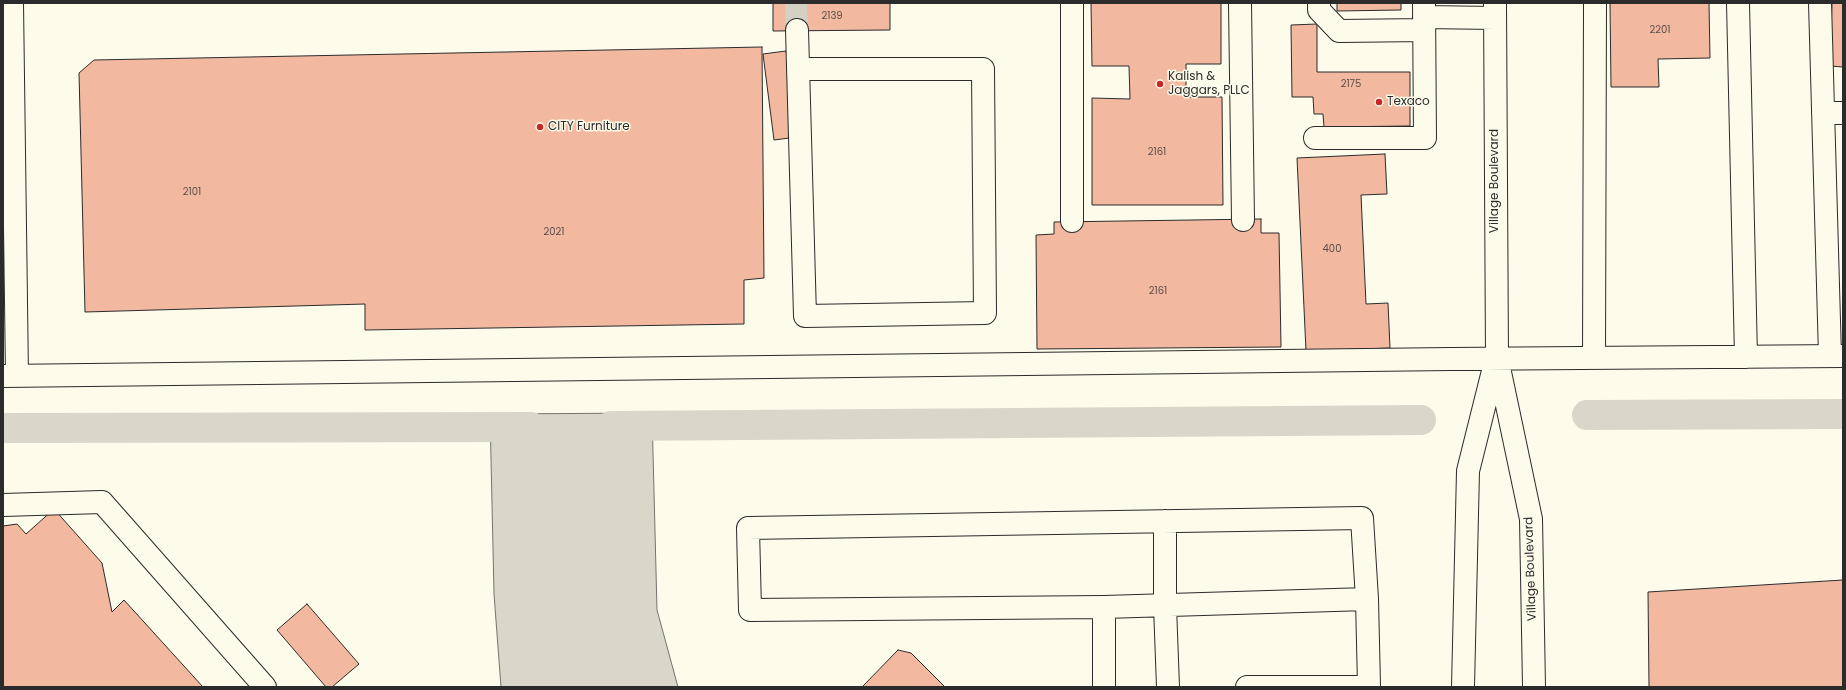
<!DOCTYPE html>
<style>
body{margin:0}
#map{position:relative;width:1846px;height:690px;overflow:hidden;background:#fdfbea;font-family:Poppins,sans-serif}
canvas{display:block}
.frame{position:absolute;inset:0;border:4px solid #2b2b2b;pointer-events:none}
</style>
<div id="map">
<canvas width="1846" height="690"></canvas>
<div class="frame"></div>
</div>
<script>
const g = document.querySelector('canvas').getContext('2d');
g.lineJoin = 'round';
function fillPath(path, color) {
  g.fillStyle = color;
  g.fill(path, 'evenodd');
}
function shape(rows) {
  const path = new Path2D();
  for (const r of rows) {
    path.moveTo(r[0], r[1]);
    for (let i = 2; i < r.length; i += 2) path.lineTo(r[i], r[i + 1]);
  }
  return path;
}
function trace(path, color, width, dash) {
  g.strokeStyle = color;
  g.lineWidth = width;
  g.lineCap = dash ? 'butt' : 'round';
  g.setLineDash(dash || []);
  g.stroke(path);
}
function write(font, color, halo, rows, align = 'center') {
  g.font = font + ' Poppins,sans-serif';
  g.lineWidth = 3;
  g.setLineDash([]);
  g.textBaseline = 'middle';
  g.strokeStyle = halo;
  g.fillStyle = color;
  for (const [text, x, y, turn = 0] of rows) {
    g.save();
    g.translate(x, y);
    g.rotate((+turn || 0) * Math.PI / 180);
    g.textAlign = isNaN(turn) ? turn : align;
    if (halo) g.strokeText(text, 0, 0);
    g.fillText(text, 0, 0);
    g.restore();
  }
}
const water = shape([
 [652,413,657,610,678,687,501,687,494,594,490,414,652,413]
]);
const canal = shape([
 [1587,415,1843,414],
 [611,426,1421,420],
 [3,428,531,427]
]);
const building = shape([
 [773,3,890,3,890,30,773,31,773,3],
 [1091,3,1221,3,1221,64,1186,64,1186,97,1222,97,1223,205,1092,205,1092,98,1130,99,1129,66,1092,66,1091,3],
 [1337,3,1401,3,1401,10,1337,11,1337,3],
 [1610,3,1709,3,1710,58,1658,59,1659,87,1611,87,1610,3],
 [1832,3,1843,3,1843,67,1830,66,1832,3],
 [1317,24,1317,72,1410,72,1410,126,1324,127,1323,114,1314,114,1313,97,1292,97,1291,25,1317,24],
 [762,47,764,278,744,280,744,324,365,330,365,304,85,312,79,73,94,60,762,47],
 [786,51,797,137,774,140,763,54,786,51],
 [1385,154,1387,194,1361,195,1366,304,1388,303,1390,348,1306,351,1297,158,1385,154],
 [1261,219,1261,233,1279,233,1281,347,1037,349,1036,235,1054,234,1054,222,1261,219],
 [54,509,102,563,112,612,124,600,203,687,3,687,3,526,17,524,26,534,54,509],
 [1843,580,1843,687,1649,687,1648,592,1843,580],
 [307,604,359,664,332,687,326,687,277,630,307,604],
 [898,650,911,653,945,687,862,687,898,650]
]);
const minorTunnel = shape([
 [796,3,797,30]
]);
const minor = shape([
 [12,3,17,376],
 [1072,3,1072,221],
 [1240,3,1243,220],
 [1319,3,1319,10,1339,31,1424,30],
 [1495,3,1497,358,1531,519,1534,687],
 [1738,3,1746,357],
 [1820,3,1830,356],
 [1424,17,1495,18],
 [797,30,805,316,985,313,983,69,798,69],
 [1823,113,1843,113],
 [1315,138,1425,138,1424,3],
 [1594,358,1595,3],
 [3,376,1451,359,1843,356],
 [3,505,102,502,265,687],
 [1165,521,1165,606,1168,687],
 [1367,599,1104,607,750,610,748,528,1362,518,1367,599,1369,686],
 [1104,607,1104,687],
 [1247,687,1369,687],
 [1463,687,1468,471,1495,363]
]);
const markers = [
 [1160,84,4,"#c62828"],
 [1379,102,4,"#c62828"],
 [540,127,4,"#c62828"]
];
const numberNames = [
 ["2139",832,16],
 ["2201",1660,30],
 ["2175",1351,84],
 ["2161",1157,152],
 ["2101",192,192],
 ["2021",554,232],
 ["400",1332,249],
 ["2161",1158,291]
];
const poiNames = [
 ["Kalish &",1168,77],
 ["Jaggars, PLLC",1168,91],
 ["Texaco",1387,102],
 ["CITY Furniture",548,127]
];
const streetNames = [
 ["Village Boulevard",1495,181,-90],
 ["Village Boulevard",1531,569,-92]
];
fillPath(water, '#d8d7c9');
trace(water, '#74746e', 1);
trace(canal, '#d8d7c9', 30);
fillPath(building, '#f2b8a0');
trace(building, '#2b2b2b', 1);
trace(minorTunnel, '#d3d1c4', 22, [22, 11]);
trace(minor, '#2b2b2b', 24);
trace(minor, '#fdfbea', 22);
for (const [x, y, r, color] of markers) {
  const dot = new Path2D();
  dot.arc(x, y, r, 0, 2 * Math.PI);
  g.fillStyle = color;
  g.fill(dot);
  trace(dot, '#fdfbea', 1.5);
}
write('10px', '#5d4e48', null, numberNames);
write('12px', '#2b2b2b', '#fdfbea', poiNames, 'left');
write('12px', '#2b2b2b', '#fdfbea', streetNames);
</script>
